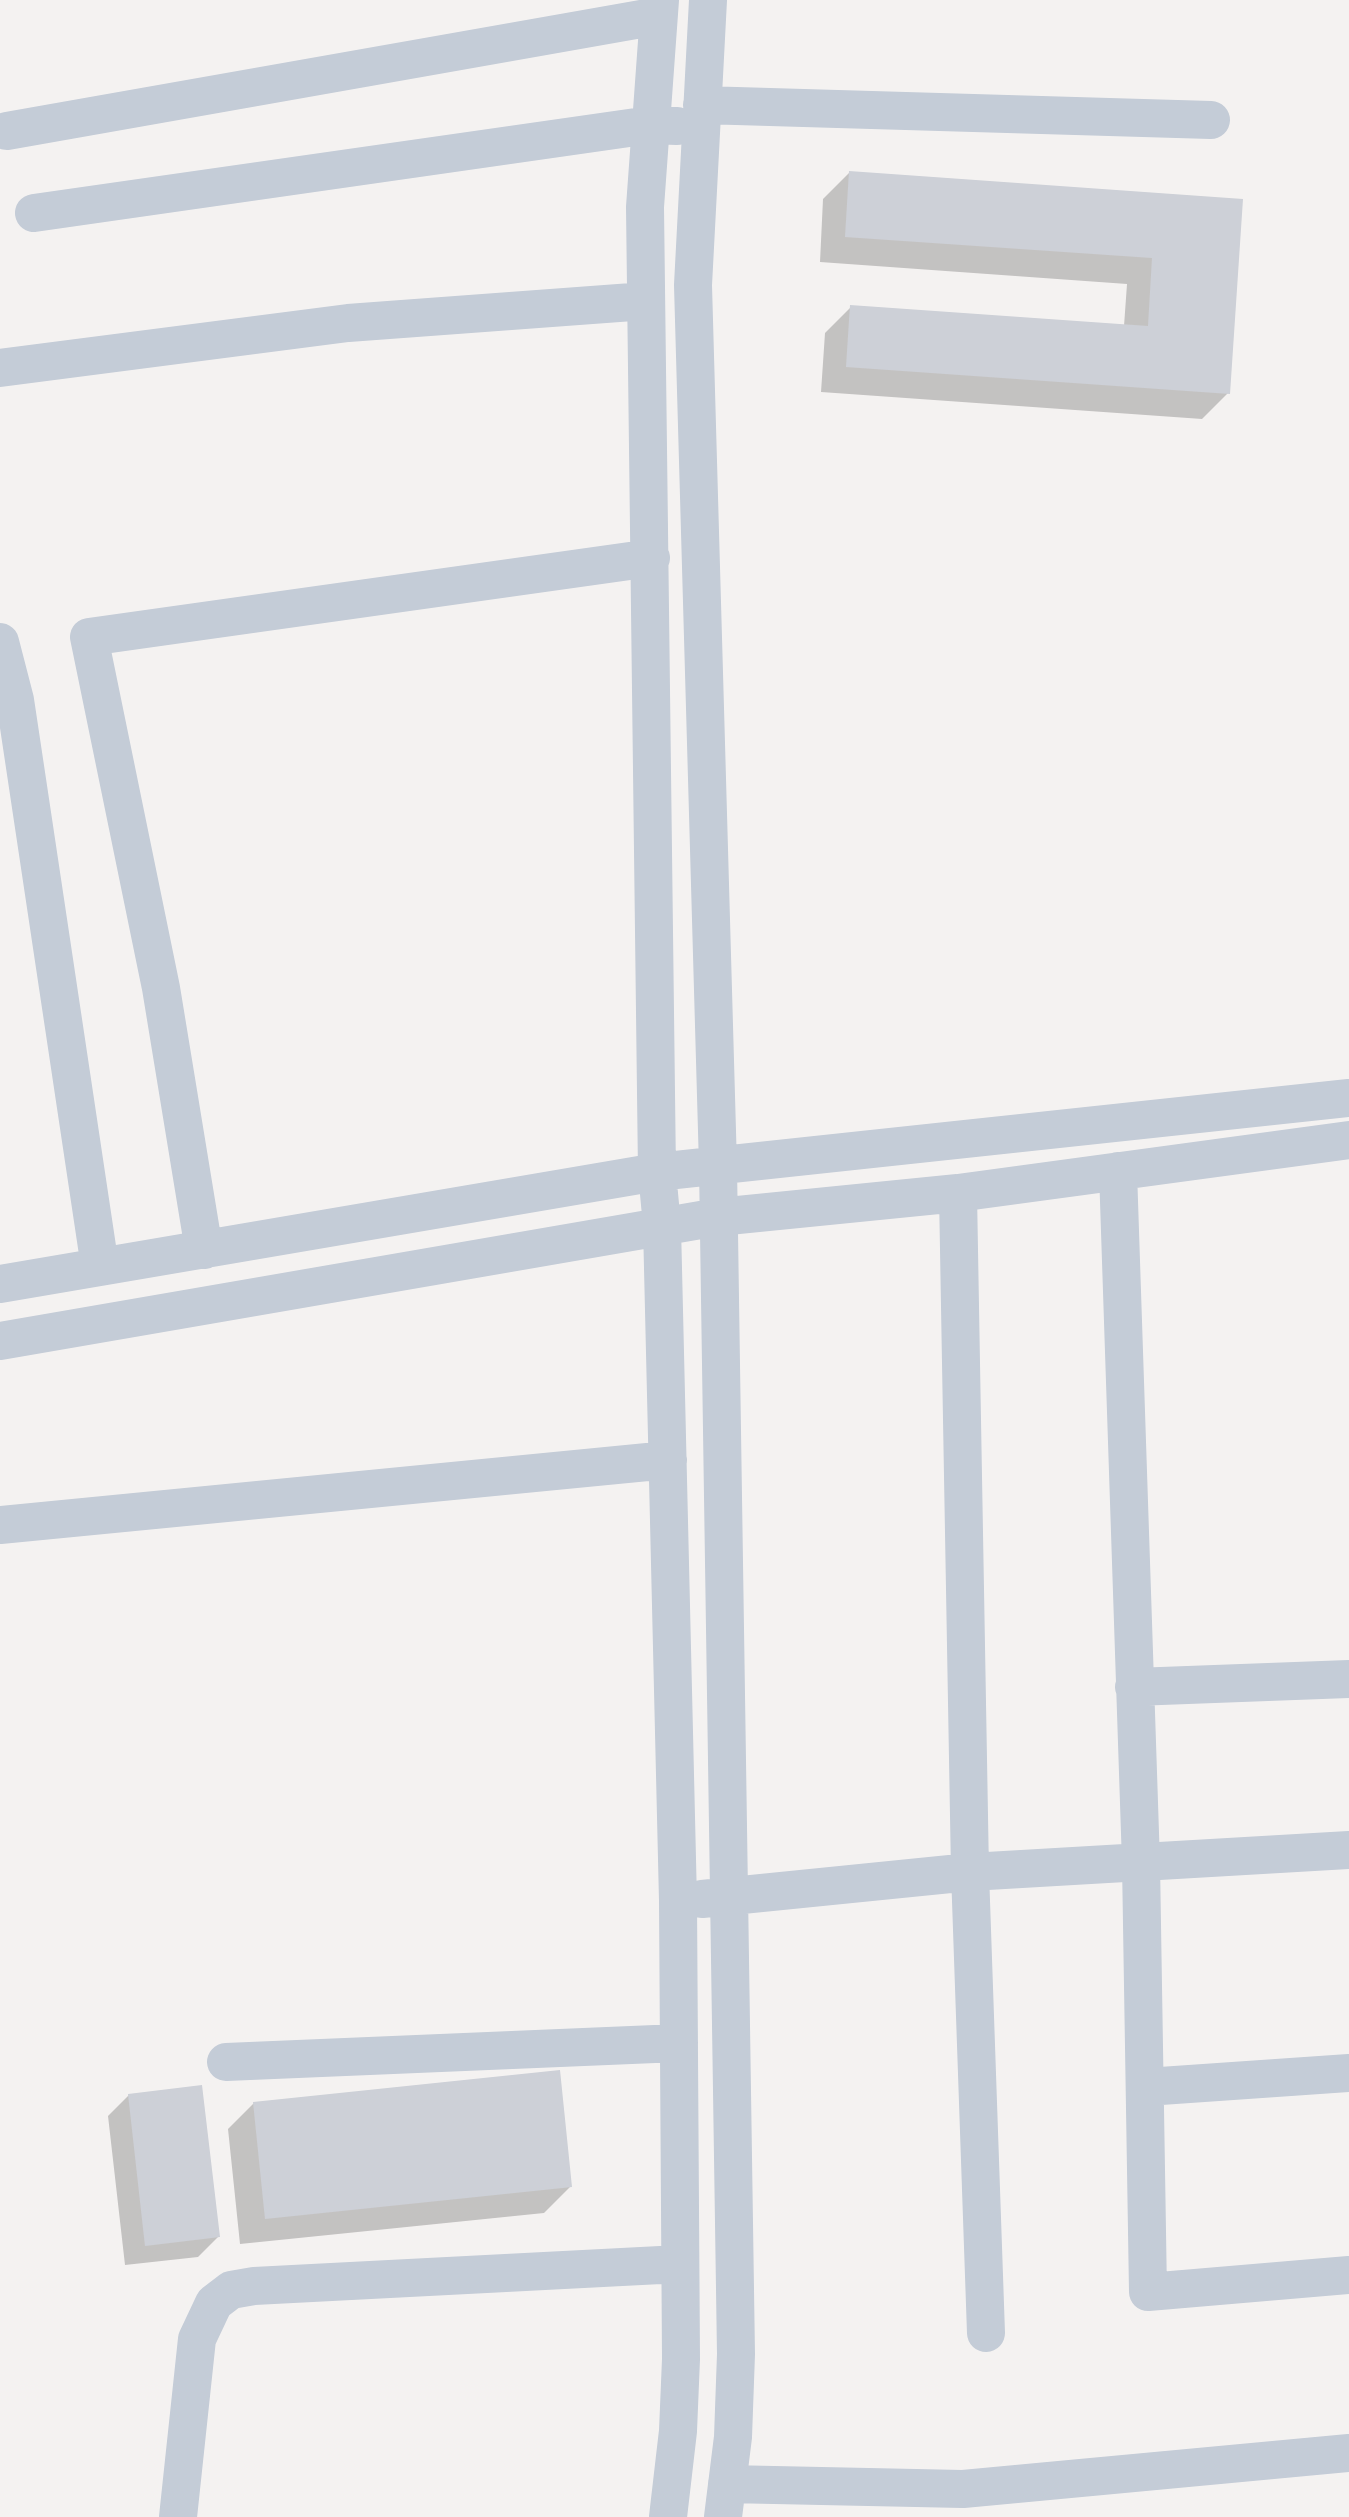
<!DOCTYPE html>
<style>
body{margin:0}
canvas{display:block;background:#f4f2f1}
</style>
<canvas width="1349" height="2517"></canvas>
<script>
const g = document.querySelector('canvas').getContext('2d');
g.lineJoin = 'round';
function fillPath(path, color) {
  g.fillStyle = color;
  g.fill(path, 'evenodd');
}
function shape(rows) {
  const path = new Path2D();
  for (const r of rows) {
    path.moveTo(r[0], r[1]);
    for (let i = 2; i < r.length; i += 2) path.lineTo(r[i], r[i + 1]);
  }
  return path;
}
function trace(path, color, width, dash) {
  g.strokeStyle = color;
  g.lineWidth = width;
  g.lineCap = dash ? 'butt' : 'round';
  g.setLineDash(dash || []);
  g.stroke(path);
}
const shadow = shape([
 [849,173,1241,201,1228,393,1202,419,821,392,825,333,851,307,1124,326,1127,284,820,262,823,199],
 [129,2095,218,2237,198,2257,125,2265,108,2116],
 [254,2103,570,2187,544,2213,240,2244,228,2129]
]);
const building = shape([
 [849,171,1243,199,1230,394,846,367,850,305,1148,326,1152,258,845,237],
 [560,2070,572,2187,265,2219,253,2102],
 [202,2085,220,2237,145,2246,128,2094]
]);
const minor = shape([
 [660,0,645,207,657,1172,662,1226,678,1901,681,2359,678,2431,668,2517],
 [708,0,693,285,718,1166,736,2354,733,2437,723,2517],
 [702,105,1211,120],
 [7,131,658,16],
 [34,213,650,125,677,126],
 [0,368,348,323,646,301],
 [0,642,15,700,100,1267],
 [1118,1171,1141,1863,1148,2292,1349,2275],
 [958,1193,970,1872,986,2333],
 [204,1250,161,988,89,637,651,558],
 [0,1284,657,1172,1349,1098],
 [0,1341,718,1217,958,1193,1349,1140],
 [0,1525,668,1460],
 [1134,1687,1349,1679],
 [702,1899,970,1872,1349,1850],
 [226,2062,679,2043],
 [1146,2087,1349,2073],
 [727,2484,963,2489,1349,2453],
 [178,2517,197,2339,214,2303,231,2290,254,2286,680,2264]
]);
fillPath(shadow, '#0003');
fillPath(building, '#cdd0d7');
trace(minor, '#c4ccd7', 38);
</script>
